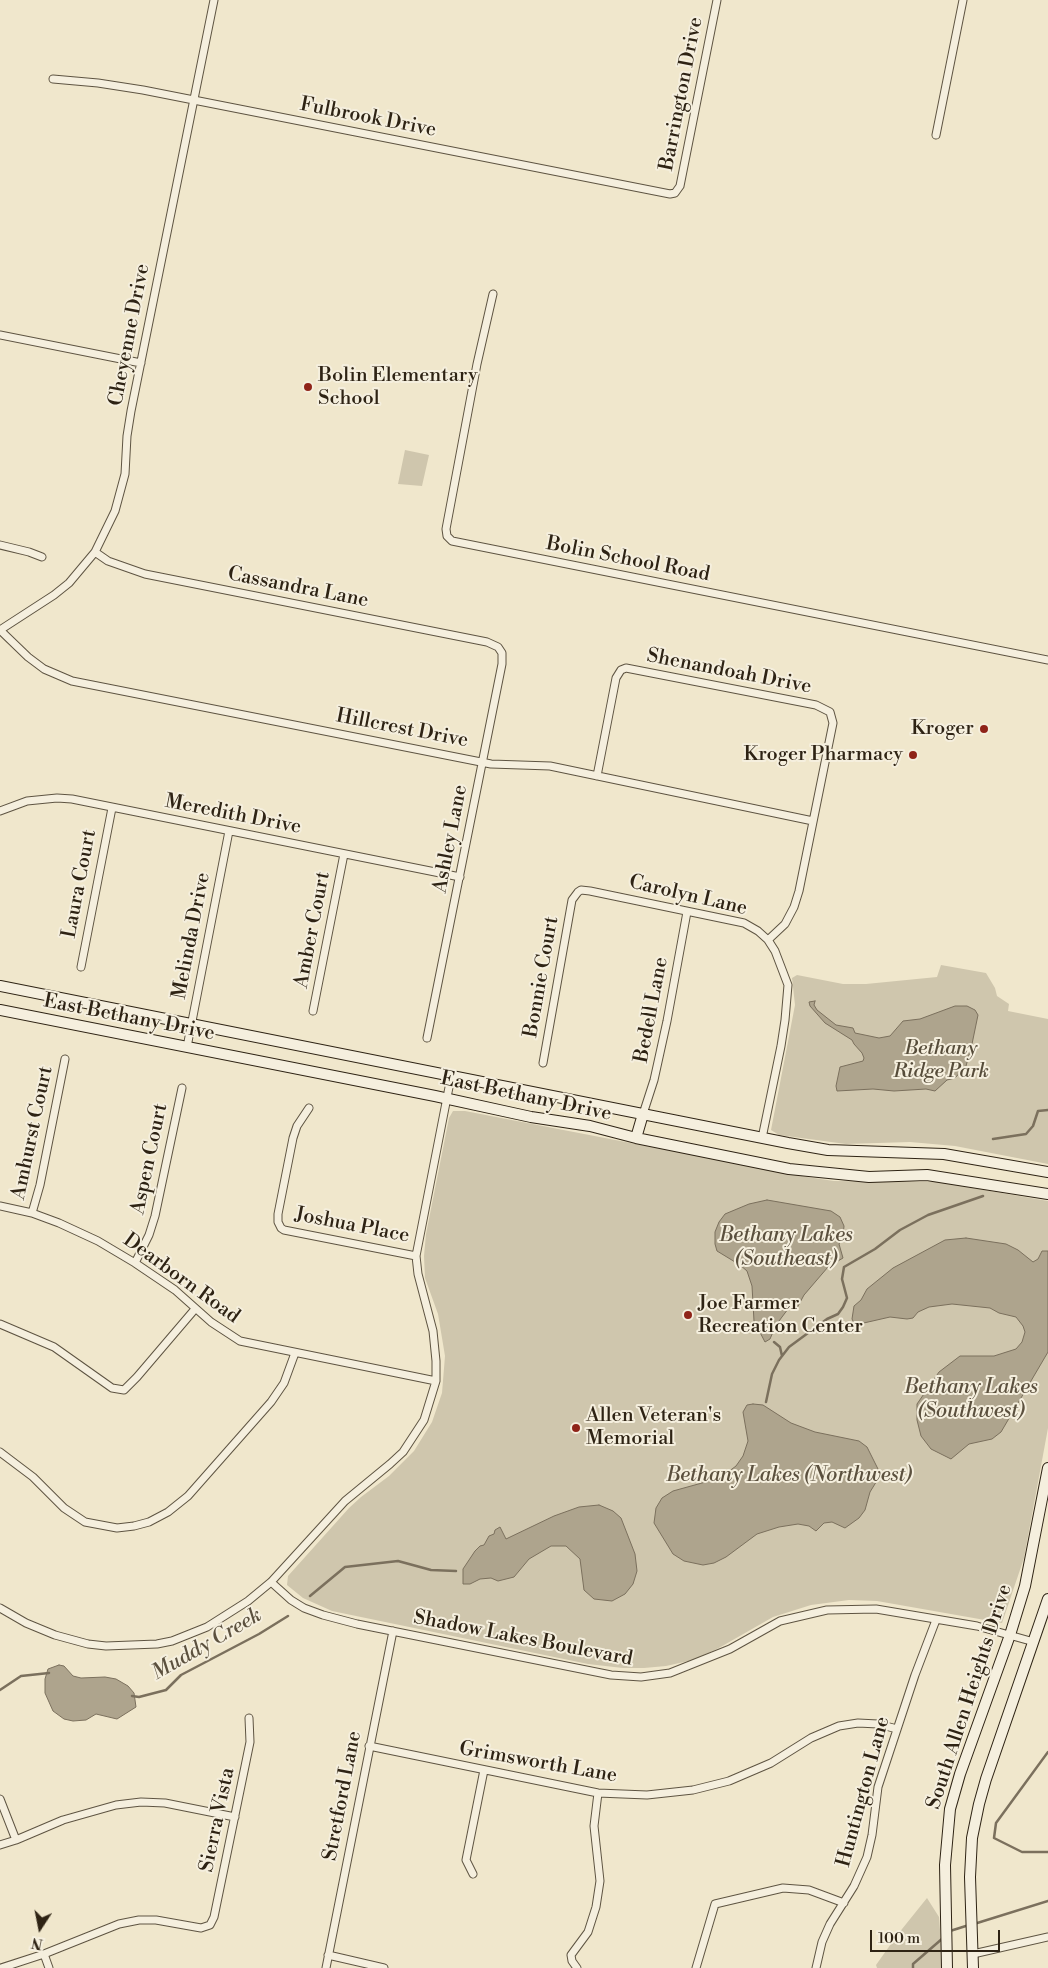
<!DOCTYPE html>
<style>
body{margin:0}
#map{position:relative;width:1048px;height:1968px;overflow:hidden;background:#f0e7cc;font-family:"Libre Bodoni",serif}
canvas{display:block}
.north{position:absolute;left:15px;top:1903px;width:50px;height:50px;-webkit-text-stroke:4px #f5efde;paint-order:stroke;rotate:191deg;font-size:14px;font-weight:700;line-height:20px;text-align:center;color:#2e2314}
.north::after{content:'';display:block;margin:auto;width:18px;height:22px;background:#2e2314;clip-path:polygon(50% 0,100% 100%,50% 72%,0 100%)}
.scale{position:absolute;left:870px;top:1930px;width:130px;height:22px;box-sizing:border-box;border:2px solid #2e2314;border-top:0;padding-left:6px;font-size:15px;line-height:18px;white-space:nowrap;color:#2e2314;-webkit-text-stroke:4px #f5efde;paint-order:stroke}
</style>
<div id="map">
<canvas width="1048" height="1968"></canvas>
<div class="north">N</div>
<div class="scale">100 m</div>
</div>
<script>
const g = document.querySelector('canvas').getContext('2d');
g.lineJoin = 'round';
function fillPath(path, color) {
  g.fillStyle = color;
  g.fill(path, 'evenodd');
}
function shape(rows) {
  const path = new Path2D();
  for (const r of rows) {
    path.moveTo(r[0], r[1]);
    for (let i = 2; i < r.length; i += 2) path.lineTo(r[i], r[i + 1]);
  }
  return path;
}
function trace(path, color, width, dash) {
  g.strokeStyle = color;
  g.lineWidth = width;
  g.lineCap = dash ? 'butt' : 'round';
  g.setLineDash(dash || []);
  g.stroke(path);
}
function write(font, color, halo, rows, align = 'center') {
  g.font = font + ' "Libre Bodoni",serif';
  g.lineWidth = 4;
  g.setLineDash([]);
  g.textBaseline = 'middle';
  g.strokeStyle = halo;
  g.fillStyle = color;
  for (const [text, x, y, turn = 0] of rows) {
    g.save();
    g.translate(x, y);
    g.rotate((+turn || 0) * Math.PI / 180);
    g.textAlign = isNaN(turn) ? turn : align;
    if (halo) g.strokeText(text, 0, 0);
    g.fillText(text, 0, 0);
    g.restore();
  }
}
const green = shape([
 [405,450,429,455,422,486,398,484],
 [941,965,986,973,995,988,997,996,1009,1004,1008,1011,1048,1019,1048,1164,955,1146,910,1142,846,1144,779,1135,771,1130,795,1005,792,978,797,975,843,984,866,984,937,977],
 [453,1111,465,1111,807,1177,834,1181,938,1182,1048,1201,1048,1428,1024,1558,1002,1623,877,1601,849,1600,811,1605,773,1617,717,1649,693,1660,666,1666,644,1668,623,1668,588,1664,332,1611,303,1598,287,1585,288,1576,349,1508,361,1497,389,1476,414,1451,432,1422,442,1393,445,1356,438,1314,425,1278,424,1256,426,1234,449,1118],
 [927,1898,939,1917,943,1968,877,1968,876,1965,898,1934]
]);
const water = shape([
 [815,1001,814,1005,817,1010,836,1025,853,1028,855,1033,879,1038,890,1036,903,1021,920,1019,955,1006,967,1006,975,1010,978,1015,972,1044,966,1066,955,1078,947,1080,935,1091,926,1089,894,1091,873,1089,837,1091,836,1086,840,1067,863,1061,864,1058,862,1053,854,1044,852,1040,825,1023,810,1006,809,1002,815,1001],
 [767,1200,831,1211,840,1217,844,1226,843,1237,839,1244,843,1258,828,1267,804,1295,797,1308,788,1309,776,1325,770,1339,765,1342,754,1321,752,1286,747,1271,740,1265,717,1251,715,1244,715,1232,719,1222,725,1214,749,1204,767,1200],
 [966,1238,1006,1244,1018,1250,1033,1262,1038,1259,1042,1251,1048,1251,1048,1352,1001,1432,992,1439,969,1444,951,1459,931,1449,921,1436,917,1420,917,1404,939,1372,960,1356,994,1356,1016,1349,1022,1342,1025,1332,1023,1326,1016,1317,999,1313,990,1308,952,1304,929,1307,918,1312,913,1318,907,1319,890,1317,855,1325,852,1319,854,1306,861,1300,867,1289,893,1268,945,1240,966,1238],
 [753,1404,763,1405,791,1423,815,1432,859,1441,867,1447,878,1469,878,1479,870,1492,865,1510,859,1518,845,1528,832,1522,824,1523,816,1531,809,1526,798,1524,779,1527,757,1534,726,1557,714,1563,703,1565,684,1561,673,1554,654,1523,656,1508,662,1498,673,1491,720,1478,736,1466,743,1456,748,1441,743,1412,747,1405,753,1404],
 [599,1505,613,1511,621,1518,635,1554,637,1571,633,1584,625,1594,612,1601,594,1599,584,1590,580,1559,566,1546,551,1546,529,1559,514,1577,498,1581,491,1578,480,1579,470,1584,463,1584,463,1569,475,1551,480,1546,484,1545,489,1536,494,1534,495,1530,500,1527,506,1539,554,1516,579,1507,599,1505],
 [59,1665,64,1666,73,1676,81,1678,105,1677,116,1679,128,1686,134,1693,136,1707,117,1719,96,1714,86,1720,73,1721,64,1719,53,1711,45,1693,45,1679,48,1669,59,1665]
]);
const stream = shape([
 [993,1139,1026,1134,1033,1126,1038,1111,1048,1110],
 [774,1342,780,1347,782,1356],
 [766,1402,772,1374,779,1360,789,1347,827,1319,838,1314,843,1307,847,1298,842,1279,844,1267,875,1249,900,1230,928,1215,983,1196],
 [310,1596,345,1567,398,1561,431,1570,456,1571],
 [0,1690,21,1676,49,1673],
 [132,1696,139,1697,166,1690,181,1675,259,1634,288,1616],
 [1048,1752,996,1823,994,1838,1022,1852,1048,1852],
 [974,1924,1048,1901],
 [950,1931,969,1925],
 [913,1968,913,1964,943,1938]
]);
const street = shape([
 [53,79,98,83,143,90,670,194,675,193,680,186,717,0],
 [936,135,963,0],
 [493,294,477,364,446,529,447,536,452,541,1048,660],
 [0,335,141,363],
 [0,545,29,552,42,557],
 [95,552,108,561,145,574,487,642,498,647,502,653,502,664,427,1038],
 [0,630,28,657,44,669,72,681,491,764,550,766,813,821],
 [0,630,54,595,69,583,95,552,115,511,125,474,127,436,131,411,214,0],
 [597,776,616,678,621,670,626,668,816,705,830,712,833,723,799,891,794,907,785,924,768,940],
 [0,811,27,801,57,798,72,799,460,877],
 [81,967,112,808],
 [313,1011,344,854],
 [187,1047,229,831],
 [543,1063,572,900,578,892,581,890,590,891,744,923,758,931,768,940,775,951,788,985,785,1020,781,1046,762,1138],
 [309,1108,297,1126,293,1138,278,1214,278,1222,281,1228,284,1230,416,1256],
 [643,1114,654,1080,667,1021,687,912],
 [0,1206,32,1213,59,1223,98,1241,135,1263,175,1290,211,1322,240,1341,436,1381],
 [32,1213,40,1185,65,1059],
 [135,1263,149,1235,155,1216,182,1088],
 [0,1324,54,1347,112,1388,124,1390,137,1377,195,1309],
 [0,1452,33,1477,64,1508,85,1522,117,1528,134,1526,149,1522,168,1512,188,1496,271,1402,284,1383,295,1353],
 [271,1582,291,1600,304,1608,323,1615,357,1624,611,1675,641,1677,670,1673,730,1649,780,1621,827,1610,876,1609,977,1626,1034,1642],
 [0,1608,26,1623,55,1635,88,1644,106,1646,157,1644,172,1641,207,1627,248,1601,271,1582,345,1501,390,1464,403,1452,424,1420,436,1381,436,1361,433,1331,418,1274,416,1256,451,1077],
 [369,1746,598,1793,647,1795,693,1790,729,1781,771,1763,811,1738,839,1726,858,1723,878,1724,897,1729],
 [0,1799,16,1840],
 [0,1845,16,1840,63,1820,116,1805,141,1802,165,1803,235,1817],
 [473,1874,466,1860,484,1770],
 [44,1954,49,1968],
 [973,1954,1048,1937],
 [328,1955,384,1968],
 [1,1968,44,1954,119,1924,139,1920,156,1920,201,1928,210,1925,214,1917,250,1742,249,1718],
 [326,1968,393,1631],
 [577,1968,572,1961,571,1955,588,1932,596,1907,600,1881,594,1826,598,1793],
 [696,1968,715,1904,783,1888,809,1890,844,1903],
 [816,1968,822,1942,830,1924,854,1886,867,1857,872,1835,878,1787,915,1675,936,1620]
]);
const secondary = shape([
 [0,986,788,1143,828,1150,944,1154,1048,1172],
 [0,1010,435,1096,531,1117,590,1126,636,1138,789,1169,869,1177,927,1175,1048,1194],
 [636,1138,643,1114],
 [947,1968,945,1865,950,1809,960,1774,1010,1635,1025,1586,1048,1468],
 [973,1968,970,1877,972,1838,979,1804,986,1779,1048,1599]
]);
const markers = [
 [308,387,5,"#8f2418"],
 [984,729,5,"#8f2418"],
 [913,755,5,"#8f2418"],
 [688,1315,5,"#8f2418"],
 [576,1428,5,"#8f2418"]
];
const streetNames = [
 ["Barrington Drive",682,94,-79],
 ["Fulbrook Drive",368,118,11],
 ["Cheyenne Drive",130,335,-79],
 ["Bolin School Road",628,560,11],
 ["Cassandra Lane",298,588,11],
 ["Shenandoah Drive",729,672,11],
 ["Hillcrest Drive",402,729,11],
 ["Meredith Drive",233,815,11],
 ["Ashley Lane",451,839,-79],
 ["Laura Court",80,884,-79],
 ["Carolyn Lane",688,896,13],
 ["Amber Court",313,930,-79],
 ["Melinda Drive",192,936,-79],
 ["Bonnie Court",542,977,-80],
 ["Bedell Lane",652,1010,-79],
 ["East Bethany Drive",129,1018,11],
 ["East Bethany Drive",526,1097,12],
 ["Amhurst Court",33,1133,-78],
 ["Aspen Court",150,1159,-78],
 ["Joshua Place",352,1226,11],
 ["Dearborn Road",181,1279,36],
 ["Shadow Lakes Boulevard",523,1639,11],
 ["South Allen Heights Drive",970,1697,-72],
 ["Grimsworth Lane",538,1763,10],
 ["Huntington Lane",864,1792,-75],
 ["Stretford Lane",343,1796,-79],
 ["Sierra Vista",218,1820,-78]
];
const poiNames = [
 ["Bolin Elementary",318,376],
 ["School",318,399],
 ["Kroger",974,729,"right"],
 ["Kroger Pharmacy",903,755,"right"],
 ["Joe Farmer",698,1304],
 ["Recreation Center",698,1327],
 ["Allen Veteran's",586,1416],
 ["Memorial",586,1439]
];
const parkNames = [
 ["Bethany",941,1049],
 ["Ridge Park",941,1072]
];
const waterNames = [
 ["Bethany Lakes",786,1236],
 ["(Southeast)",786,1260],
 ["Bethany Lakes",971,1388],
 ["(Southwest)",971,1412],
 ["Bethany Lakes (Northwest)",789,1476],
 ["Muddy Creek",207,1645,-30]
];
fillPath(green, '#cfc6ad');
fillPath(water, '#aea48d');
trace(water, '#7b705d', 1);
trace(stream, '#7b705d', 2.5);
trace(street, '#5e5442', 9);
trace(secondary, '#2e2314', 12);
trace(street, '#f5efde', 7);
trace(secondary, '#f5efde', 10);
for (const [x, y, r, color] of markers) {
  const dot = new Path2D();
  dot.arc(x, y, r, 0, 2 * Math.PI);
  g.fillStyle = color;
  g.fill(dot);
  trace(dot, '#f5efde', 2);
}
write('20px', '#2e2314', '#f5efde', streetNames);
write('20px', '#2e2314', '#f5efde', poiNames, 'left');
write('italic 20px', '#564c3a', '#f5efde', parkNames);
write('italic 21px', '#5b503e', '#f5efde', waterNames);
</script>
